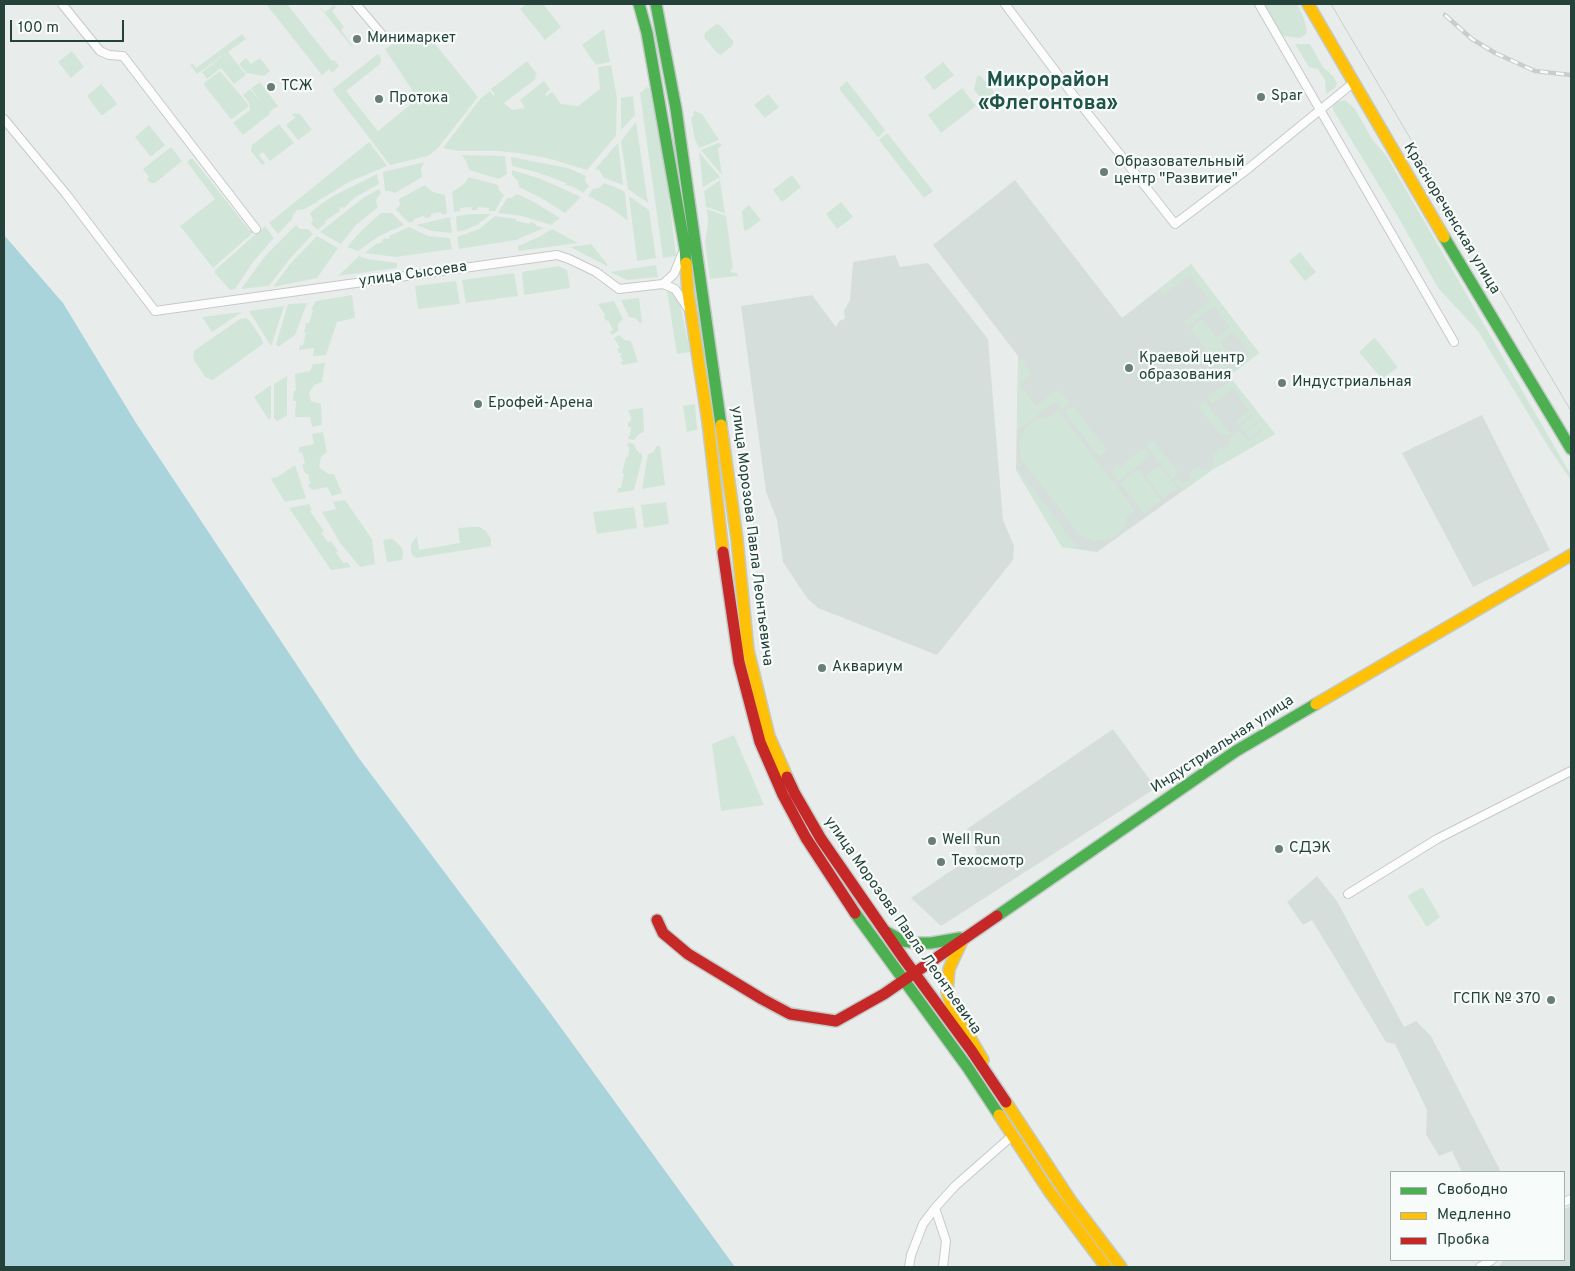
<!DOCTYPE html>
<meta charset="utf-8">
<style>
body{margin:0}
#map{position:relative;width:1575px;height:1271px;overflow:hidden;background:#e8edeb;font-family:Overpass,sans-serif}
canvas{display:block}
.frame{position:absolute;inset:0;border:5px solid #24423a;pointer-events:none}
.legend{position:absolute;left:1390px;top:1171px;width:175px;height:90px;box-sizing:border-box;background:#f7fbf9;border:1px solid #a3b1ad;margin:0;padding:6px 9px;list-style:none;font-size:15px;color:#24423a}
.legend li{display:flex;align-items:center;gap:10px;height:25px}
.legend b{width:25px;border:1px solid #a3b1ad}
.scale{position:absolute;left:10px;top:20px;width:114px;height:22px;box-sizing:border-box;border:2px solid #24423a;border-top:0;padding-left:6px;font-size:15px;line-height:18px;white-space:nowrap;color:#24423a;-webkit-text-stroke:4px #f7fbf9;paint-order:stroke}
</style>
<div id="map">
<canvas width="1575" height="1271"></canvas>
<div class="frame"></div>
<ul class="legend">
<li><b style="height:6px;background:#4caf50"></b>Свободно</li>
<li><b style="height:6px;background:#ffc107"></b>Медленно</li>
<li><b style="height:6px;background:#c62828"></b>Пробка</li>
</ul>
<div class="scale">100 m</div>
</div>
<script>
const g = document.querySelector('canvas').getContext('2d');
g.lineJoin = 'round';
function fillPath(path, color) {
  g.fillStyle = color;
  g.fill(path, 'evenodd');
}
function shape(rows) {
  const path = new Path2D();
  for (const r of rows) {
    path.moveTo(r[0], r[1]);
    for (let i = 2; i < r.length; i += 2) path.lineTo(r[i], r[i + 1]);
  }
  return path;
}
function trace(path, color, width, dash) {
  g.strokeStyle = color;
  g.lineWidth = width;
  g.lineCap = dash ? 'butt' : 'round';
  g.setLineDash(dash || []);
  g.stroke(path);
}
function write(font, color, halo, rows, align = 'center') {
  g.font = font + ' Overpass,sans-serif';
  g.lineWidth = 4.5;
  g.setLineDash([]);
  g.textBaseline = 'middle';
  g.strokeStyle = halo;
  g.fillStyle = color;
  for (const [text, x, y, turn = 0] of rows) {
    g.save();
    g.translate(x, y);
    g.rotate((+turn || 0) * Math.PI / 180);
    g.textAlign = isNaN(turn) ? turn : align;
    if (halo) g.strokeText(text, 0, 0);
    g.fillText(text, 0, 0);
    g.restore();
  }
}
const built = shape([
 [1015,180,1122,318,1191,264,1259,353,1229,376,1275,434,1212,470,1097,552,1062,547,1016,470,1018,356,933,245],
 [895,255,900,267,928,263,988,339,1003,520,1014,546,1013,560,937,655,818,608,807,598,783,562,777,520,766,492,741,306,812,295,836,327,839,321,845,319,844,311,850,300,853,262],
 [1482,415,1550,550,1473,587,1402,453],
 [1113,729,1156,788,941,926,911,898,977,853,967,829],
 [1317,876,1337,901,1404,1027,1416,1021,1431,1036,1501,1172,1462,1172,1452,1151,1439,1156,1426,1134,1427,1110,1395,1044,1386,1042,1312,920,1303,925,1287,902],
 [1571,1206,1571,1267,1498,1267,1504,1260,1564,1260,1564,1209]
]);
const green = shape([
 [266,4,287,4,332,61,334,60,339,66,332,73,329,69,322,75],
 [317,4,325,12,334,5,336,7,332,11,344,27,341,30,353,46,352,47],
 [527,4,543,4,561,27,545,40,520,9],
 [1264,4,1297,4,1304,19,1307,30,1306,34,1300,38,1282,36,1264,7],
 [716,24,720,25,733,41,733,45,721,55,717,53,704,37,705,33],
 [604,29,610,62,596,65,582,45],
 [415,33,428,35,478,97,438,148,428,156,390,165,334,92,333,89,378,54,381,58,380,64,346,91,378,131,410,105,407,101,412,90,385,49,400,39],
 [242,34,246,39,197,74,190,65,193,64,196,68],
 [1295,44,1310,44,1323,67,1334,77,1337,83,1335,88,1326,94,1325,80,1318,69,1309,67],
 [72,51,84,67,71,78,58,62],
 [228,52,246,75,234,84,221,68,207,79,202,72],
 [246,58,251,64,260,58,270,71,264,76,246,73,239,64],
 [527,61,537,74,535,76,536,79,504,103,512,110,525,108,520,100,544,81,550,89,545,94,546,96,552,92,561,104,578,106,600,89,598,67,611,65,617,98,616,136,587,170,547,158,518,153,499,151,458,151,443,148,480,99,490,91,494,96,495,95,491,89],
 [943,62,954,75,934,90,924,77],
 [220,71,248,104,248,107,232,119,230,118,204,85,204,83],
 [980,75,999,98,988,107,974,90,977,76],
 [847,81,885,130,879,137,877,136,840,90,840,87],
 [260,82,278,106,269,112,270,114,243,135,233,123,250,110,249,103,243,95,250,89,261,102,251,88],
 [101,84,116,102,117,104,103,115,101,115,87,96],
 [647,87,649,88,664,156,676,256,663,258,640,93],
 [962,88,976,106,941,133,928,115],
 [768,94,779,107,765,118,754,105],
 [633,96,635,115,621,130,621,98],
 [1345,100,1355,109,1372,139,1387,157,1571,475,1571,480,1549,448,1478,331,1438,288,1397,215,1333,110,1333,103],
 [695,111,702,114,719,140,699,148,695,140,691,118,694,115,693,112],
 [294,113,300,114,312,130,298,140,286,125,297,116,294,117,292,115],
 [636,122,648,203,628,189,621,141],
 [279,124,294,143,270,161,263,152,259,155,265,163,262,165,251,151,252,145],
 [149,125,165,145,152,156,150,156,135,137],
 [886,134,888,134,933,191,924,198,879,140],
 [369,142,387,166,349,182,305,209,297,210,293,215,292,219,278,234,269,223],
 [618,143,623,185,604,178,599,170,595,169],
 [718,143,722,145,718,149,722,175,701,150],
 [171,147,182,161,155,183,150,183,147,179,149,177,143,169],
 [699,152,720,177,703,187],
 [462,155,505,156,507,174,499,179,469,170,467,163],
 [511,157,568,168,586,176,585,181,589,186,583,193,574,187,566,185,566,183,545,175,540,174,540,173,512,166],
 [190,159,193,159,250,231,255,231,213,268,180,226,215,199,187,162],
 [424,162,421,169,422,177,395,193,389,191,385,191,383,172],
 [512,170,541,179,581,197,565,213,541,198,519,187,518,181,512,175],
 [377,174,379,184,354,198,344,208,342,207,339,209,340,211,325,221,326,223,318,230,311,224,313,219,310,213,321,204,333,196],
 [792,175,801,187,782,202,773,190],
 [469,177,498,185,499,190,504,195,495,211,489,211,489,208,478,207,477,210,472,210,471,207,460,208,460,211,454,212,452,192,464,184],
 [720,180,725,213,706,207,704,191],
 [604,183,622,190,625,193,628,221,609,207,588,196,593,189,599,188],
 [425,185,433,192,445,195,447,213,442,215,441,212,431,214,431,217,425,218,424,216,414,219,414,221,409,223,396,210,400,205,399,199],
 [379,189,381,194,377,198,376,202,378,207,356,225,341,244,320,232,363,198],
 [517,194,534,202,560,218,551,225,522,216,498,213,507,198,511,198],
 [629,196,649,210,656,258,637,261],
 [841,202,853,217,837,229,826,214],
 [749,205,761,220,746,231,744,230,742,211],
 [707,209,726,216,733,269,731,270,730,272,737,273,738,276,710,279,705,242,708,224],
 [381,213,392,213,404,225,379,236,358,251,347,247,363,229],
 [472,214,491,214,477,225,465,230,457,232,456,216],
 [495,216,516,219,516,221,529,224,530,222,536,224,536,226,544,228,516,240,459,249,457,237,479,229],
 [450,217,452,233,432,231,416,225],
 [296,225,300,229,308,229,313,234,288,261,269,286,241,289,266,255],
 [265,226,274,238,253,262,235,289,230,290,215,273,215,270],
 [409,227,428,236,450,238,452,249,396,257,365,253,377,243,378,244,383,241,382,240,385,238,387,239,390,238,389,236],
 [552,229,578,243,519,251,518,246,539,237],
 [317,236,338,248,317,278,273,287,290,264],
 [591,244,608,265,607,266,570,247],
 [1300,252,1316,272,1305,281,1289,261],
 [359,256,368,259,397,263,397,268,338,276],
 [1191,264,1259,353,1229,376,1275,434,1212,470,1183,491,1174,481,1177,479,1182,483,1187,482,1190,478,1191,472,1199,467,1205,470,1211,468,1214,463,1213,456,1219,448,1224,449,1228,447,1231,442,1230,438,1239,431,1248,442,1264,429,1262,428,1249,438,1245,433,1259,422,1257,421,1244,432,1240,427,1254,416,1252,414,1238,424,1236,421,1249,410,1233,388,1212,404,1208,398,1230,381,1224,374,1250,353,1233,332,1220,342,1234,361,1222,371,1190,329,1202,319,1217,338,1230,327,1214,306,1188,326,1184,322,1210,301,1190,275,1163,295,1159,289],
 [656,265,658,277,627,280,610,272],
 [559,266,567,270,570,288,524,295,522,272],
 [514,273,518,296,466,303,462,280],
 [456,281,460,304,418,309,415,286],
 [667,291,676,295,680,303,690,352,677,354],
 [352,295,355,318,337,322,326,355,313,356,314,348,299,350,300,345,303,345,306,333,304,332,306,323,309,323,313,310,311,309,316,301],
 [639,298,642,322,640,323,635,318,629,317,621,300],
 [614,301,623,319,618,324,618,331,612,335,610,332,613,330,608,320,606,321,604,317,605,315,598,304],
 [307,303,295,335,278,347,276,344,288,304],
 [284,306,272,344,271,346,249,311],
 [242,312,212,332,202,317],
 [246,318,250,321,262,339,263,344,213,380,205,377,194,360,193,354,195,350,240,319],
 [619,335,625,340,631,341,638,362,622,365,621,362,623,361,620,355,622,355,621,353,619,353,617,349,620,348,614,338],
 [1374,338,1376,339,1397,366,1397,368,1382,379,1359,352],
 [1022,359,1026,362,1024,364,1031,374,1020,384,1036,406,1058,390,1070,403,1062,409,1056,401,1017,431,1018,360],
 [325,363,322,382,314,385,309,393,311,401,321,404,322,425,312,427,310,417,295,417,296,401,293,401,294,391,296,390,295,374,310,371,313,364],
 [287,376,287,415,278,421,274,419,274,384],
 [271,385,271,418,269,420,254,397],
 [1204,401,1230,433,1227,435,1220,434,1198,406],
 [695,404,697,430,687,432,683,406],
 [1073,406,1107,450,1099,457,1065,412],
 [643,408,644,432,639,434,634,440,628,439,628,437,630,436,631,427,628,427,628,423,630,422,631,418,628,410],
 [1058,411,1135,511,1127,516,1125,525,1120,532,1111,539,1094,541,1079,534,1021,458,1019,442,1026,427,1036,419,1051,417],
 [323,432,327,452,321,457,319,467,328,474,334,474,342,493,332,496,327,487,313,490,310,488,308,485,311,483,308,478,309,477,308,474,305,473,302,465,305,463,302,452,299,453,299,447,314,444,312,434],
 [1153,441,1177,470,1175,476,1172,479,1147,446],
 [628,442,634,444,637,451,642,454,642,459,634,490,617,493,618,488,621,488,624,473,622,473,626,457,628,457,629,452,629,447,627,446],
 [657,446,660,446,665,485,642,489,648,454,653,452],
 [1144,448,1150,455,1118,481,1110,471,1118,464,1120,467],
 [295,465,306,498,285,502,271,479,274,477,276,478],
 [1160,466,1177,488,1163,498,1146,476],
 [1016,467,1079,549,1062,547,1016,470],
 [1138,470,1161,500,1144,513,1120,483],
 [345,500,372,539,375,564,360,567,340,543,322,512,336,509,333,502],
 [666,502,669,524,644,528,641,505],
 [309,504,312,510,310,511,324,531,321,533,328,542,331,541,338,551,336,553,344,563,347,562,351,567,331,570,289,508],
 [634,507,637,528,597,534,593,512],
 [472,527,480,527,486,531,491,539,491,546,416,558,412,555,411,550,411,544,417,536,419,550,460,543,458,528],
 [388,539,393,539,402,548,403,554,402,560,387,562,383,540],
 [734,735,764,805,721,811,712,744],
 [1421,888,1423,888,1440,917,1428,926,1426,926,1408,897,1409,895]
]);
const water = shape([
 [4,235,63,303,136,423,358,757,551,1014,735,1267,4,1267]
]);
const street = shape([
 [62,4,100,51,109,55,123,56,256,229],
 [356,4,384,37],
 [1005,4,1074,96,1175,224,1249,168,1353,83],
 [1259,4,1454,342],
 [4,119,66,194,155,311,557,255,569,259,596,272,619,289,663,284,675,289,687,307],
 [663,284,674,274,682,254],
 [1348,894,1437,839,1571,771],
 [1564,1202,1571,1199],
 [935,1208,946,1241,943,1267],
 [909,1267,911,1255,923,1224,935,1208,955,1186,1013,1135],
 [1480,1267,1492,1260]
]);
const fast = shape([
 [639,4,647,33,685,248,686,263],
 [656,4,676,109,721,425],
 [1444,237,1571,449],
 [855,913,968,1068,999,1115],
 [997,916,1236,751,1316,704],
 [885,931,903,941,917,943,931,943,960,938]
]);
const slow = shape([
 [1308,4,1444,237],
 [686,263,688,293,708,422,723,552],
 [721,425,737,539,748,650,769,736,787,777],
 [1316,704,1571,555],
 [962,941,949,969,947,992,951,1005,983,1060],
 [1006,1102,1071,1201,1121,1267],
 [999,1115,1049,1191,1106,1267]
]);
const jam = shape([
 [723,552,739,662,760,742,783,795,806,838,855,913],
 [787,777,795,794,821,839,904,959,971,1050,1006,1102],
 [657,920,663,933,688,954,762,999,790,1014,836,1021,884,994,997,916]
]);
const tram = shape([
 [1331,4,1571,411]
]);
const rail = shape([
 [1445,15,1472,39,1495,53,1535,71,1571,75]
]);
const markers = [
 [357,39,5,"#697e78"],
 [271,87,5,"#697e78"],
 [1261,97,5,"#697e78"],
 [379,99,5,"#697e78"],
 [1104,172,5,"#697e78"],
 [1129,368,5,"#697e78"],
 [1282,383,5,"#697e78"],
 [478,404,5,"#697e78"],
 [822,668,5,"#697e78"],
 [932,841,5,"#697e78"],
 [1279,849,5,"#697e78"],
 [941,862,5,"#697e78"],
 [1551,1000,5,"#697e78"]
];
const poiNames = [
 ["Минимаркет",367,39],
 ["ТСЖ",281,87],
 ["Spar",1271,97],
 ["Протока",389,99],
 ["Образовательный",1114,163],
 ["центр \"Развитие\"",1114,180],
 ["Краевой центр",1139,359],
 ["образования",1139,376],
 ["Индустриальная",1292,383],
 ["Ерофей-Арена",488,404],
 ["Аквариум",832,668],
 ["Well Run",942,841],
 ["СДЭК",1289,849],
 ["Техосмотр",951,862],
 ["ГСПК № 370",1541,1000,"right"]
];
const streetNames = [
 ["Краснореченская улица",1451,219,59],
 ["улица Сысоева",413,275,-8],
 ["улица Морозова Павла Леонтьевича",751,536,83],
 ["Индустриальная улица",1223,745,-33],
 ["улица Морозова Павла Леонтьевича",902,926,55]
];
const districtNames = [
 ["Микрорайон",1048,82],
 ["«Флегонтова»",1048,105]
];
fillPath(built, '#d6dedb');
fillPath(green, '#d1e6d8');
fillPath(water, '#a9d4db');
trace(street, '#c5cac8', 10);
trace(fast, '#c3cbc8', 14);
trace(slow, '#c3cbc8', 14);
trace(jam, '#c3cbc8', 14);
trace(street, '#fcfcfc', 8);
trace(fast, '#4caf50', 11);
trace(slow, '#ffc107', 11);
trace(jam, '#c62828', 11);
trace(tram, '#c9cdcc', 1);
trace(rail, '#c9cdcc', 4.5);
trace(rail, '#f7fbf9', 2.5, [8]);
for (const [x, y, r, color] of markers) {
  const dot = new Path2D();
  dot.arc(x, y, r, 0, 2 * Math.PI);
  g.fillStyle = color;
  g.fill(dot);
  trace(dot, '#f7fbf9', 2);
}
write('15px', '#24423a', '#f7fbf9', poiNames, 'left');
write('15px', '#24423a', '#f7fbf9', streetNames);
write('bold 20px', '#1f5548', '#f7fbf9', districtNames);
</script>
